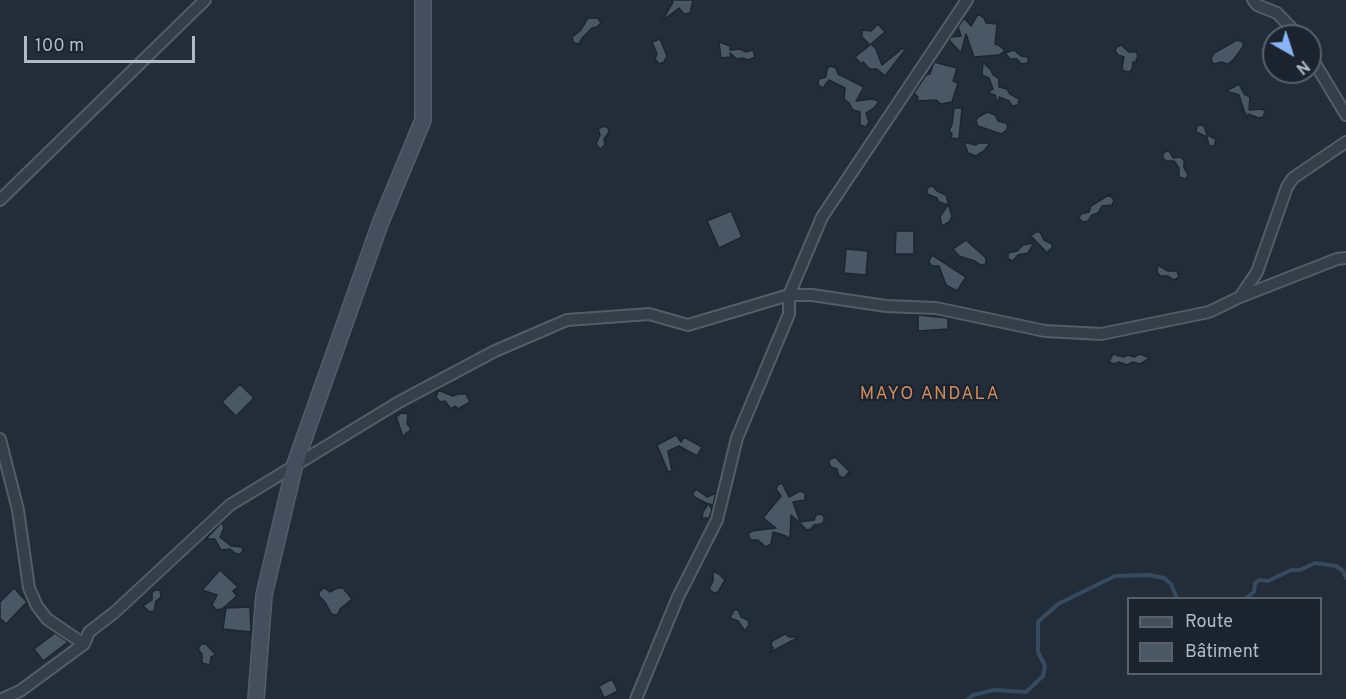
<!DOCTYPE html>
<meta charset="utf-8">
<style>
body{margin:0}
#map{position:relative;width:1346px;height:699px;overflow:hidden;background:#222d39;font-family:Overpass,sans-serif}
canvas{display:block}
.legend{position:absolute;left:1127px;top:597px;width:195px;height:78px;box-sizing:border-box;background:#1b242e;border:2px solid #57606b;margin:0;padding:8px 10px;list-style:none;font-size:18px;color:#b0bac6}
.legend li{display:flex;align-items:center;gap:12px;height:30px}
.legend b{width:30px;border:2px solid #57606b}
.north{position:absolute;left:1262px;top:24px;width:60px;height:60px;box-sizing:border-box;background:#1b242e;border:2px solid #57606b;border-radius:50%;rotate:141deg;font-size:16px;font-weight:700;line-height:24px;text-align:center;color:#b0bac6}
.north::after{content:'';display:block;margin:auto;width:21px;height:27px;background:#86b6f5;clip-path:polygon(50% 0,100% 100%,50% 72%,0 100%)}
.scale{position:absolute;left:24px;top:36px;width:171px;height:27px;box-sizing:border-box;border:3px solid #b0bac6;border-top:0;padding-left:8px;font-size:18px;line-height:21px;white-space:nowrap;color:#b0bac6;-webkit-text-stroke:4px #1b242e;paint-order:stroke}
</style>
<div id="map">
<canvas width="1346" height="699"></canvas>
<ul class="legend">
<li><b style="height:8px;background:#444e5c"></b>Route</li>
<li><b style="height:16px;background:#4a5765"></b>Bâtiment</li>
</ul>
<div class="north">N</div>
<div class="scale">100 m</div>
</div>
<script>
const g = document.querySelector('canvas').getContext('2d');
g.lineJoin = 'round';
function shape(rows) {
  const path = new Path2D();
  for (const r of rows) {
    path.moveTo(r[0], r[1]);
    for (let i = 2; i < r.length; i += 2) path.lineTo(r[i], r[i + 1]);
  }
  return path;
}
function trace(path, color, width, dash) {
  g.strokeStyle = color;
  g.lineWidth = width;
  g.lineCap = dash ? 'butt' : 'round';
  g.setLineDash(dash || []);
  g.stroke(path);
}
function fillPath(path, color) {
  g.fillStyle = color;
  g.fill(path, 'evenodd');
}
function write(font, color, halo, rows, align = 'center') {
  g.font = font + ' Overpass,sans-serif';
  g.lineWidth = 4.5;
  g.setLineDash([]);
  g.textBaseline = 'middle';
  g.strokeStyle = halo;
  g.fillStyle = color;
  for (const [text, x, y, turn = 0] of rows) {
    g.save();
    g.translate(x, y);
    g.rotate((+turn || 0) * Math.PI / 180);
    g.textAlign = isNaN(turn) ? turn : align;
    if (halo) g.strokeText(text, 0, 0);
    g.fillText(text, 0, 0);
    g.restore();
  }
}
const stream = shape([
 [1246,598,1254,592,1255,583,1259,580,1268,581,1291,570,1300,570,1315,563,1336,566,1343,571,1346,578],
 [968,699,973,695,994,690,1026,692,1043,676,1045,666,1038,652,1038,622,1058,604,1115,576,1149,575,1164,578,1171,584,1177,598]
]);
const building = shape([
 [671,0,693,0,690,13,684,14,679,8,662,21,673,2,671,0],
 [978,14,984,18,986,23,997,24,995,44,1000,46,1005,51,999,55,974,57,966,34,961,53,949,40,951,37,961,36,958,27,964,18,971,26,978,14],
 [588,18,598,18,601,23,597,27,592,28,582,38,579,44,574,43,572,37,580,31,588,18],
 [878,24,885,32,871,44,876,49,882,65,903,48,905,50,885,76,877,69,870,69,863,62,861,64,855,57,870,45,862,37,862,30,871,31,878,24],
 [660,39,667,56,664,62,659,64,655,59,657,54,652,42,660,39],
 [1237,40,1243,42,1243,47,1233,60,1228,64,1221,62,1215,64,1212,62,1211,58,1214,53,1237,40],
 [719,42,730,46,730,50,740,49,746,52,753,50,755,57,749,60,742,58,737,59,730,53,731,57,721,58,719,42],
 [1121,45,1129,52,1136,52,1138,56,1136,60,1138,62,1133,62,1132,69,1129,72,1124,71,1122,68,1124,57,1118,55,1115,51,1117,47,1121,45],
 [1014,50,1021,56,1028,57,1028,63,1021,64,1017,59,1010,59,1005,53,1014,50],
 [934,62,957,68,953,81,958,83,952,102,941,104,936,100,917,101,918,97,914,93,926,75,930,74,934,62],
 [983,62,991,70,993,75,999,79,999,87,1007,89,1010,94,1019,99,1018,105,1012,106,1009,101,999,97,998,105,995,95,988,93,993,89,989,78,982,75,983,62],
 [830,66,836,68,838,74,864,87,856,101,872,99,879,101,875,107,866,113,869,122,866,127,860,125,860,112,853,110,849,103,844,99,845,88,829,80,823,88,818,85,819,79,826,77,827,69,830,66],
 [1239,84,1244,94,1250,97,1249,110,1263,109,1265,112,1263,117,1259,118,1248,114,1247,120,1245,112,1240,111,1244,110,1239,95,1226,91,1239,84],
 [954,108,962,108,959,139,951,138,952,134,949,130,952,125,954,108],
 [987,112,995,115,998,121,1006,123,1008,127,1006,131,1001,134,978,126,976,121,977,118,987,112],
 [1201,125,1204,126,1207,135,1216,139,1214,146,1209,146,1207,137,1196,132,1197,126,1201,125],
 [604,126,608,128,609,132,604,139,605,145,600,149,596,144,600,135,598,129,604,126],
 [964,142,975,145,979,143,990,143,984,151,976,156,968,153,964,142],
 [1166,151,1170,152,1173,158,1180,157,1184,160,1184,168,1188,174,1186,179,1179,177,1179,168,1174,161,1167,161,1163,159,1163,154,1166,151],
 [930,186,934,187,937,191,946,195,952,217,949,222,942,226,940,217,948,205,939,202,937,198,927,194,927,189,930,186],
 [1110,194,1108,196,1112,197,1114,200,1112,205,1102,206,1098,213,1092,215,1088,221,1082,222,1079,218,1081,214,1089,212,1091,206,1110,194],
 [731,211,742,237,719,248,707,221,731,211],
 [896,231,914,231,914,254,895,254,896,231],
 [1036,232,1040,232,1044,240,1052,244,1052,248,1048,251,1049,255,1029,234,1032,235,1036,232],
 [966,240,986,258,986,264,981,265,975,261,959,256,953,249,966,240],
 [1034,243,1028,253,1018,255,1013,261,1008,259,1008,253,1017,251,1023,245,1034,243],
 [846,249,868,251,866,275,844,273,846,249],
 [932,255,966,277,957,291,946,285,939,266,933,266,930,264,929,261,932,255],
 [1158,265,1168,271,1177,271,1179,277,1174,280,1168,276,1160,276,1157,272,1158,265],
 [918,315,948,318,948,329,918,331,918,315],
 [1113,354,1123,357,1128,355,1134,357,1140,354,1150,358,1140,364,1133,362,1127,365,1119,362,1114,364,1109,362,1113,354],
 [240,384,254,398,236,416,222,402,240,384],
 [438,390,453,396,458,394,466,394,470,402,458,409,455,406,451,409,445,401,441,402,436,398,438,390],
 [395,413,398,416,401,413,408,414,407,424,410,427,410,431,405,434,404,440,395,413],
 [676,435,681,442,684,437,702,447,697,456,679,446,668,451,672,471,668,472,657,445,676,435],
 [833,455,848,470,852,475,848,473,844,478,839,476,837,469,831,467,829,463,830,459,834,458,833,455],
 [782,483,789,497,800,491,805,493,805,500,793,502,800,522,814,520,816,515,820,514,824,516,824,521,821,524,814,525,811,529,807,530,791,515,790,539,786,536,773,532,771,544,766,547,758,540,751,540,748,534,752,531,776,528,763,518,781,496,776,489,778,485,782,483],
 [696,489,707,497,716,493,713,505,709,504,712,510,709,518,702,518,703,512,708,504,694,497,693,493,696,489],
 [222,522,224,528,220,537,231,546,242,547,243,551,240,554,236,554,230,549,221,550,215,539,206,539,222,522],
 [220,570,238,587,233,591,237,596,222,609,217,610,212,605,217,595,202,590,220,570],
 [713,571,719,574,725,580,718,592,714,593,709,589,713,581,713,571],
 [14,588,27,602,6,624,0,618,0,602,14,588],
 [337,588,343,588,352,599,340,609,338,614,334,615,331,613,325,602,319,596,319,592,324,588,330,592,337,588],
 [155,590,160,590,161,597,156,601,154,611,150,612,143,606,152,600,152,593,155,590],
 [250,607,251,632,223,629,226,608,250,607],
 [734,610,738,610,741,617,748,620,749,625,745,631,738,621,730,618,734,610],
 [55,633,68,642,43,661,34,649,55,633],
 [785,634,789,637,799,637,769,653,773,648,771,645,772,641,785,634],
 [201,644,206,644,216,655,211,657,210,665,202,663,202,654,198,649,201,644],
 [612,679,618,691,604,698,599,686,612,679]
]);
const street = shape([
 [1253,0,1257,5,1277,13,1299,36],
 [1310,55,1346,115],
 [0,200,205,0],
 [1240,297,1257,272,1287,187,1293,178,1346,142],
 [0,439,18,510,29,588,37,606,47,619,84,644],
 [2,699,20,691,84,644,89,632,115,612,230,505,399,402,495,351,567,320,649,314,688,325,789,295,822,217,967,0],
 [636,699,678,597,717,520,737,438,789,314,789,295,812,295,886,306,936,308,1045,331,1101,334,1209,312,1240,297,1337,259,1346,258]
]);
const secondary = shape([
 [256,699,264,595,295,464,380,224,423,120,423,0]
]);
const quarterNames = [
 ["MAYO ANDALA",930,395]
];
trace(stream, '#364a60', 4);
fillPath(building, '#4a5765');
trace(building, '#1d2630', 1.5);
trace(street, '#535d67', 14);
trace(secondary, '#535d67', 18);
trace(street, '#353f49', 10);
trace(secondary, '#444e5c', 15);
g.letterSpacing = '1.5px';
write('18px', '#d18b60', '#1b242e', quarterNames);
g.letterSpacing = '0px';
</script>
